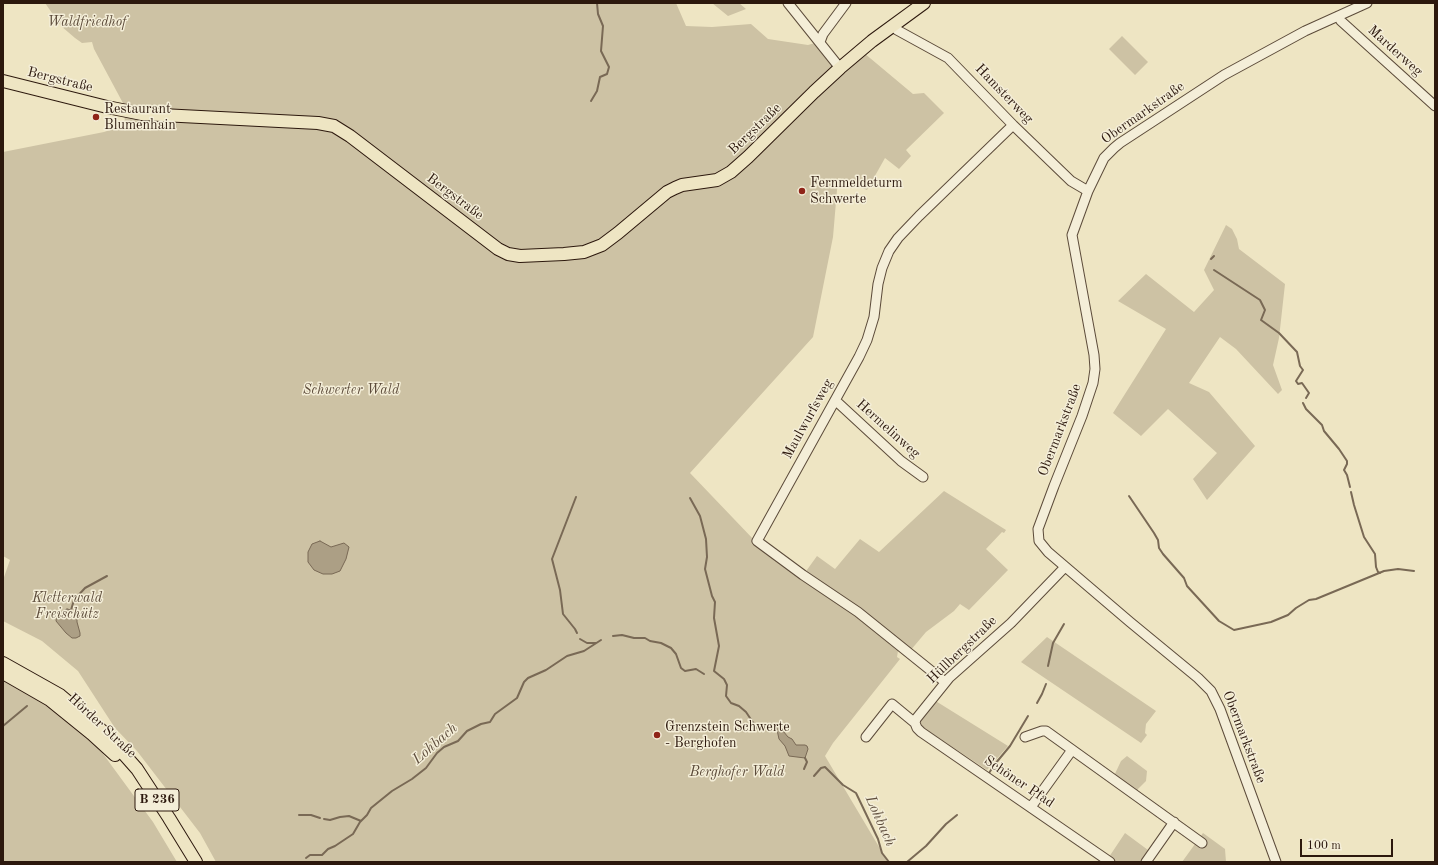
<!DOCTYPE html>
<meta charset="utf-8">
<style>
body{margin:0}
#map{position:relative;width:1438px;height:865px;overflow:hidden;background:#eee5c3;font-family:"Old Standard TT",serif}
canvas{display:block}
.frame{position:absolute;inset:0;border:4px solid #2c180d;pointer-events:none}
.scale{position:absolute;left:1300px;top:839px;width:93px;height:18px;box-sizing:border-box;border:2px solid #2c180d;border-top:0;padding-left:5px;font-size:12px;line-height:14px;white-space:nowrap;color:#2c180d;-webkit-text-stroke:3px #f4eed8;paint-order:stroke}
</style>
<div id="map">
<canvas width="1438" height="865"></canvas>
<div class="frame"></div>
<div class="scale">100 m</div>
</div>
<script>
const g = document.querySelector('canvas').getContext('2d');
g.lineJoin = 'round';
function fillPath(path, color) {
  g.fillStyle = color;
  g.fill(path, 'evenodd');
}
function shape(rows) {
  const path = new Path2D();
  for (const r of rows) {
    path.moveTo(r[0], r[1]);
    for (let i = 2; i < r.length; i += 2) path.lineTo(r[i], r[i + 1]);
  }
  return path;
}
function trace(path, color, width, dash) {
  g.strokeStyle = color;
  g.lineWidth = width;
  g.lineCap = dash ? 'butt' : 'round';
  g.setLineDash(dash || []);
  g.stroke(path);
}
function write(font, color, halo, rows, align = 'center') {
  g.font = font + ' "Old Standard TT",serif';
  g.lineWidth = 3;
  g.setLineDash([]);
  g.textBaseline = 'middle';
  g.strokeStyle = halo;
  g.fillStyle = color;
  for (const [text, x, y, turn = 0] of rows) {
    g.save();
    g.translate(x, y);
    g.rotate((+turn || 0) * Math.PI / 180);
    g.textAlign = isNaN(turn) ? turn : align;
    if (halo) g.strokeText(text, 0, 0);
    g.fillText(text, 0, 0);
    g.restore();
  }
}
const green = shape([
 [45,3,676,3,686,26,712,27,751,24,768,39,808,45,815,43,834,66,864,53,913,94,924,93,944,113,906,150,911,156,899,169,885,158,867,190,838,178,833,237,813,337,690,473,755,541,857,614,897,647,898,651,897,657,900,659,833,743,825,756,888,862,216,862,200,833,137,751,115,728,78,671,42,641,3,621,3,580,10,560,3,556,3,152,104,132,125,125,124,105,94,49,92,42,82,43,75,38,61,26],
 [712,3,739,3,746,9,728,16],
 [1122,36,1148,62,1135,75,1109,49],
 [1226,225,1232,229,1237,239,1239,249,1285,284,1279,338,1273,365,1282,390,1278,394,1236,349,1220,337,1189,383,1209,392,1255,446,1207,500,1193,479,1217,453,1168,409,1141,436,1113,413,1166,329,1118,301,1146,274,1194,312,1214,290,1204,270],
 [944,491,1006,530,1004,533,1002,532,986,549,1008,570,969,610,960,604,954,611,926,632,910,651,804,574,817,556,835,569,860,539,879,552],
 [1047,637,1156,711,1146,724,1145,733,1147,735,1141,743,1021,662],
 [3,680,47,705,86,736,98,747,153,822,177,862,3,862],
 [934,700,1008,746,987,770,921,726,921,720],
 [1127,756,1147,771,1146,781,1138,789,1138,792,1113,778,1121,761],
 [1125,833,1148,850,1140,862,1116,862,1109,857],
 [1203,833,1225,849,1226,862,1182,862]
]);
const water = shape([
 [320,541,331,547,344,543,349,547,346,559,340,571,332,574,323,574,314,570,308,562,308,552,312,544,320,541],
 [67,609,72,610,77,619,77,622,80,633,80,636,76,638,72,638,66,633,56,621,57,614,67,609],
 [776,725,778,725,788,737,792,739,796,745,805,745,807,746,808,749,805,758,789,756,785,746,779,739,776,725]
]);
const stream = shape([
 [591,101,597,91,600,77,607,74,609,67,601,51,603,26,598,14,597,3],
 [1211,259,1214,256],
 [1214,270,1260,300,1265,310,1261,320,1279,333,1297,352,1300,366,1303,370,1296,381,1298,384,1302,383,1309,393,1306,398],
 [1303,403,1306,409,1322,425,1324,431,1339,449,1347,461,1347,464,1344,470,1347,475,1350,487],
 [1351,492,1354,505,1364,537,1375,554,1376,567,1378,572,1380,573],
 [1129,496,1154,533,1158,540,1159,548,1163,554,1184,578,1187,586,1219,621,1234,630,1271,622,1288,615,1296,608,1309,600,1316,599,1384,571,1398,569,1414,571],
 [576,497,552,559,560,590,563,614,575,629,577,633],
 [690,498,700,516,706,539,707,557,705,569,712,596,715,602,714,618,719,646,714,671,724,679,727,685,726,696,731,703,739,706,746,712,756,727,758,728,769,724,774,724,776,725],
 [71,610,74,600,85,588,107,576],
 [613,636,622,635,634,638,645,638,650,641,661,643,671,648,676,654,681,668,685,671,696,669,704,674],
 [580,639,587,643,596,643],
 [1048,666,1053,643,1064,624],
 [1037,703,1042,694,1046,684],
 [3,726,27,706],
 [804,769,807,762,805,758],
 [989,773,995,764,1010,746,1028,716],
 [814,776,821,768,825,767,843,785,856,793,878,839,882,853,889,862],
 [299,815,311,815,320,818],
 [324,819,330,820,340,817,349,816,361,821],
 [306,858,310,855,322,855,328,849,335,846,353,834,360,822,367,815,371,808,392,791,412,779,426,768,437,753,444,747,458,741,467,731,481,724,490,722,495,714,517,698,524,682,528,678,546,670,567,656,584,651,601,640],
 [907,862,926,846,946,824,957,815]
]);
const minor = shape([
 [788,3,840,68],
 [1338,16,1341,21,1435,106],
 [893,25,897,30,948,58,1013,125,1071,181,1088,191],
 [820,42,823,34,846,3],
 [835,400,901,461,923,477],
 [945,682,858,612,803,575,757,541,859,357,867,340,874,317,878,284,882,268,889,251,898,238,919,216,1013,125],
 [915,723,917,728,921,732,1110,862],
 [915,723,916,719,949,678,1011,623,1065,567],
 [866,737,892,704,915,723],
 [1025,737,1042,731,1046,731,1202,843],
 [1031,807,1072,750],
 [1146,862,1174,822],
 [1276,862,1220,709,1211,691,1198,678,1130,622,1048,552,1039,541,1038,529,1054,486,1082,416,1093,383,1095,369,1094,355,1072,235,1088,191,1104,158,1114,148,1120,143,1224,75,1305,31,1367,3]
]);
const major = shape([
 [3,81,107,107,142,114,318,123,334,126,350,136,498,249,508,254,520,256,564,254,584,252,602,245,618,233,667,192,675,188,682,185,717,180,731,172,748,157,814,92,840,68,872,41,924,3],
 [3,663,60,695,106,734,137,769,169,818,196,862],
 [3,673,50,700,92,734,115,755]
]);
const markers = [
 [96,117,4,"#8f2418"],
 [802,191,4,"#8f2418"],
 [657,735,4,"#8f2418"]
];
const shields = [
 [157,800,44]
];
const shieldNames = [
 ["B 236",157,800]
];
const parkNames = [
 ["Waldfriedhof",87,22],
 ["Schwerter Wald",351,390],
 ["Kletterwald",67,598],
 ["Freischütz",67,614],
 ["Berghofer Wald",737,772]
];
const streetNames = [
 ["Marderweg",1395,51,42],
 ["Bergstraße",60,80,14],
 ["Hamsterweg",1004,94,46],
 ["Obermarkstraße",1143,113,-35],
 ["Bergstraße",755,129,-44],
 ["Bergstraße",455,197,37],
 ["Maulwurfsweg",808,419,-61],
 ["Hermelinweg",888,429,42],
 ["Obermarkstraße",1060,430,-69],
 ["Hüllbergstraße",962,650,-44],
 ["Hörder Straße",102,726,43],
 ["Obermarkstraße",1244,737,69],
 ["Schöner Pfad",1019,782,34]
];
const poiNames = [
 ["Restaurant",104,109],
 ["Blumenhain",104,125],
 ["Fernmeldeturm",810,183],
 ["Schwerte",810,199],
 ["Grenzstein Schwerte",665,727],
 ["- Berghofen",665,743]
];
const waterNames = [
 ["Lohbach",435,744,-41],
 ["Lohbach",880,821,66]
];
fillPath(green, '#cdc2a4');
fillPath(water, '#ac9f85');
trace(water, '#796955', 1);
trace(stream, '#796955', 2);
trace(minor, '#5c4b3a', 11);
trace(major, '#2c180d', 14);
trace(minor, '#f4eed8', 9);
trace(major, '#eee5c3', 12);
for (const [x, y, r, color] of markers) {
  const dot = new Path2D();
  dot.arc(x, y, r, 0, 2 * Math.PI);
  g.fillStyle = color;
  g.fill(dot);
  trace(dot, '#f4eed8', 1.5);
}
for (const [x, y, w] of shields) {
  const box = new Path2D();
  box.roundRect(x - w / 2, y - 11, w, 22, 3);
  g.fillStyle = '#f4eed8';
  g.fill(box);
  trace(box, '#2c180d', 1);
}
write('bold 13px', '#2c180d', null, shieldNames);
write('italic 14px', '#5c4b3a', '#f4eed8', parkNames);
write('14px', '#2c180d', '#f4eed8', streetNames);
write('14px', '#2c180d', '#f4eed8', poiNames, 'left');
write('italic 15px', '#5f4e3d', '#f4eed8', waterNames);
</script>
